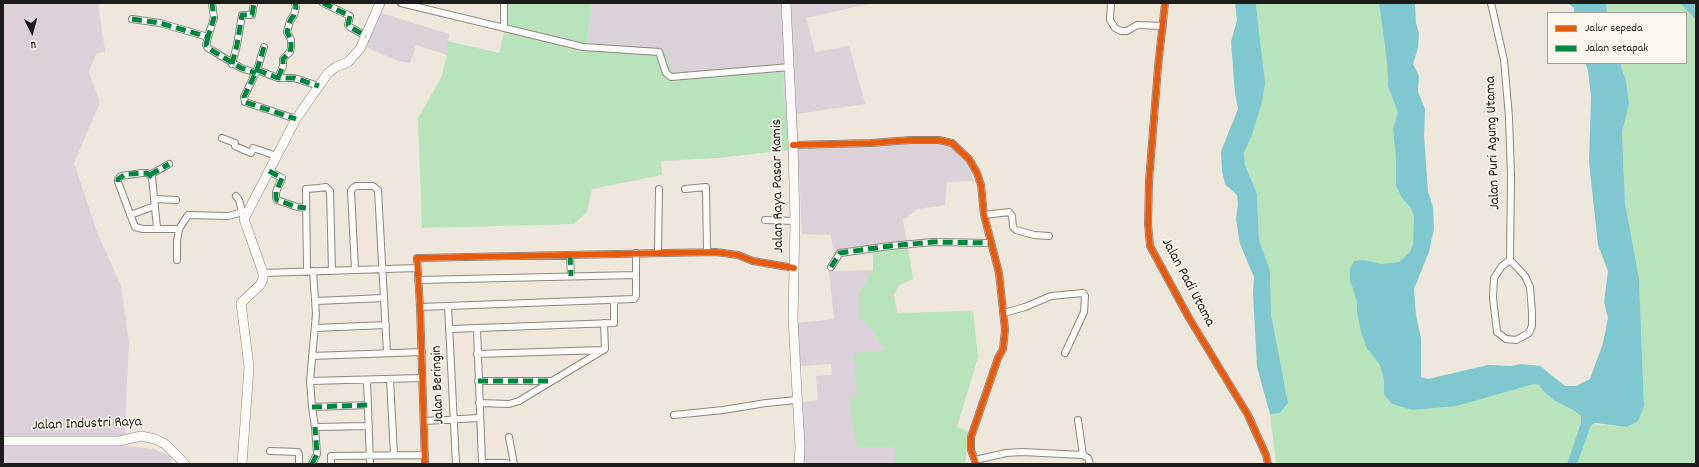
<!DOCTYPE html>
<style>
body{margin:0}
#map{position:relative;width:1699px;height:467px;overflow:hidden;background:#eee7db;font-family:Dekko,sans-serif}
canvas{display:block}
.frame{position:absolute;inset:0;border:4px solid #1c1c1c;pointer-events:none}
.legend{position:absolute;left:1547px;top:12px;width:140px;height:52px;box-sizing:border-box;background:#fbf7ec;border:1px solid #a29f99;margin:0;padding:5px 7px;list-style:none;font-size:12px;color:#1c1c1c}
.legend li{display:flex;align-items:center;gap:8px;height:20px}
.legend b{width:20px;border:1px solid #a29f99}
.north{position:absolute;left:12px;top:12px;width:40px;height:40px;-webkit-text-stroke:3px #fbf7ec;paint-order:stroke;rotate:174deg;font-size:11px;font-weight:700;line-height:16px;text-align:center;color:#1c1c1c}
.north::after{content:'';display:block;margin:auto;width:14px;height:18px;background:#1c1c1c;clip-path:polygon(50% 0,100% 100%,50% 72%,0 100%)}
</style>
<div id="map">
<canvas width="1699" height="467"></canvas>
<div class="frame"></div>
<ul class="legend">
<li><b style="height:5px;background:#e8590c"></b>Jalur sepeda</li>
<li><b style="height:5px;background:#00873e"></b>Jalan setapak</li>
</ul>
<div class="north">U</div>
</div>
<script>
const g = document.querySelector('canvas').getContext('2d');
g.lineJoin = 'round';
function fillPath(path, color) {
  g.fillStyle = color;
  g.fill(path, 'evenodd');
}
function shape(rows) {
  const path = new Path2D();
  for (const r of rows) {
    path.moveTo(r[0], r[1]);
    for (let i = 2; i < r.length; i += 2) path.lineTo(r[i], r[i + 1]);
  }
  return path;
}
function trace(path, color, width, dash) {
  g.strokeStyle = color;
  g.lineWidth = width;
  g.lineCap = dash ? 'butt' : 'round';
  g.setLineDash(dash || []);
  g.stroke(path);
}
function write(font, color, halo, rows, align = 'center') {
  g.font = font + ' Dekko,sans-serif';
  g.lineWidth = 3;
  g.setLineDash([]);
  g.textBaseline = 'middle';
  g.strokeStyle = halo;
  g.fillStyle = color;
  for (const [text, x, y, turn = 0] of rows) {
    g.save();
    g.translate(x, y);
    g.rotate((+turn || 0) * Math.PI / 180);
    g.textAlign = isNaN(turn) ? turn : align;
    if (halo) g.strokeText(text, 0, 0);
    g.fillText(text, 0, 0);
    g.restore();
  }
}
const industrial = shape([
 [3,3,98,3,105,51,96,54,89,72,100,102,74,163,97,232,121,286,129,342,124,446,154,449,171,456,171,464,3,464],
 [592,3,873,3,806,18,815,52,849,46,865,104,797,114,785,113,782,67,673,73,587,46],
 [378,12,449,34,447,55,416,45,410,63,398,61,366,47],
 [887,142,918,144,958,144,974,181,947,182,945,205,917,209,903,220,908,249,834,253,831,235,802,234,798,149],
 [873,270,859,293,859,318,871,328,885,350,857,396,850,398,895,447,895,464,804,464,803,402,818,400,816,376,832,375,831,364,801,366,796,323,834,319,829,271]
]);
const green = shape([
 [505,3,592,3,587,46,665,51,673,73,782,67,785,113,797,114,798,149,718,158,661,161,662,175,592,189,587,212,574,224,422,228,418,118,441,78,447,55,447,41,499,53,506,26],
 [1258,3,1379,3,1387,62,1388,86,1398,113,1393,129,1396,160,1396,186,1402,198,1411,208,1415,216,1413,244,1410,252,1399,262,1381,264,1365,260,1350,280,1357,302,1357,312,1367,349,1380,365,1384,380,1384,394,1392,404,1412,410,1457,406,1534,384,1539,385,1544,392,1555,401,1573,410,1581,416,1582,423,1627,427,1644,406,1639,278,1625,203,1622,132,1629,104,1626,81,1620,63,1686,63,1686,13,1607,13,1605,7,1606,3,1680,3,1683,6,1696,20,1696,464,1276,464,1270,414,1280,413,1288,403,1271,314,1270,270,1259,240,1257,194,1245,165,1244,153,1252,135,1260,48,1256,5],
 [908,249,913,279,899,285,894,295,897,313,973,311,978,357,957,427,969,432,965,464,895,464,895,447,857,447,849,398,857,396,854,353,885,350,871,328,859,319,859,293,873,270,873,251]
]);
const water = shape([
 [1235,3,1258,3,1256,5,1258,24,1265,83,1262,102,1252,135,1244,153,1245,165,1257,194,1259,240,1270,270,1271,314,1288,403,1280,413,1270,414,1257,367,1253,293,1254,277,1240,244,1236,219,1238,205,1237,195,1225,184,1222,171,1221,151,1238,109,1235,94,1231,42,1237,20],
 [1379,3,1415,3,1416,23,1419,33,1418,48,1413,64,1419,76,1418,92,1425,109,1424,136,1428,191,1433,207,1434,228,1429,252,1414,289,1416,315,1421,338,1421,377,1428,379,1488,365,1511,366,1522,364,1540,366,1565,386,1576,386,1590,379,1603,343,1608,318,1604,302,1608,271,1598,245,1589,162,1591,97,1588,70,1585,63,1620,63,1626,81,1629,104,1622,132,1625,203,1639,278,1644,406,1638,421,1627,427,1595,423,1591,425,1577,464,1567,464,1581,423,1581,416,1573,410,1555,401,1544,392,1539,385,1534,384,1457,406,1412,410,1392,404,1384,394,1384,380,1380,365,1367,349,1361,332,1357,312,1357,302,1350,280,1350,268,1354,261,1365,260,1381,264,1399,262,1410,252,1413,244,1414,216,1411,208,1402,198,1396,186,1396,160,1393,129,1398,113,1388,86,1387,62],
 [1568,3,1606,3,1607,13,1574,13,1574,8],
 [1680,3,1696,3,1696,20,1683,6]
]);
const street = shape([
 [323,3,350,16,348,25,350,27,366,36],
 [401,3,583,47,659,52,666,73,671,77,790,67],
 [1111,3,1110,20,1115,28,1121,31,1127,31,1137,25,1163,26],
 [1165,3,1158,67,1149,181,1148,224,1150,246,1189,318,1248,415,1266,455,1268,464],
 [1491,3,1504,60,1509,117,1511,176,1510,260,1525,276,1530,287,1532,312,1532,326,1529,333,1516,340,1506,339,1497,332,1493,298,1494,278,1502,266,1510,260],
 [132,19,160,23,208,37,214,18,212,3],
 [504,28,504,3],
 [208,37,206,45,208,48,241,68,256,73],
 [264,47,257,70,244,97,245,102,296,119],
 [232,64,237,45,242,15,252,15,254,3],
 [257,70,278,78,294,78,319,86],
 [278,78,283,66,283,59,290,52,291,47,291,40,287,32,290,21,294,15,296,7,295,3],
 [222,138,235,143,235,146,251,153,253,148,277,156],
 [793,145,871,143,910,140,939,140,952,143,969,159,977,173,981,185,984,215,999,273,1005,330,1003,349,998,358,971,437,971,450,976,464],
 [269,171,282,178,276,192,276,198,277,200,297,207,306,208],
 [150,175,169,164],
 [685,189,706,187,707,252],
 [236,196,239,200,243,215],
 [154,199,176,200],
 [130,215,155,206],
 [984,215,1009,212,1012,216,1013,227,1016,230,1034,235,1049,236],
 [765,220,795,221],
 [157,228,152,177,147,173,142,173,121,176,118,179,118,182,135,227,143,229,179,229],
 [658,253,659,189],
 [570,255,571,276],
 [177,260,177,241,179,229,188,215,228,216,243,212],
 [831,267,840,253,890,246,933,242,990,243],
 [355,270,351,191,353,188,356,186,373,186,378,190,387,353],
 [313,271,316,314,310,381,312,407,315,427,369,426],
 [307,272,306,189,319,188,326,187,330,191,332,271],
 [263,273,417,268],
 [418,280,636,275],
 [316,301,384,298],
 [448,306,456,464],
 [420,307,634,299,636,296,636,253],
 [1004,313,1025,307,1051,296,1083,293,1085,296,1084,312,1065,353],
 [315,328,386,325],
 [477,328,482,464],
 [450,329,614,323,614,300],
 [477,354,603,350],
 [312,356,422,352],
 [390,379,394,455],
 [367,380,370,464],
 [310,381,422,378],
 [478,381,551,381],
 [479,403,509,404,519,401,605,349,604,323],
 [312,407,368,405],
 [674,415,723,410,766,403,797,400],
 [1078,420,1083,455],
 [424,421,479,418],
 [509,437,514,464],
 [270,451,298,452,299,454,299,464],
 [975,460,1006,453,1022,452,1083,455,1088,458,1090,464],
 [482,463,506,463,508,464],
 [312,464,317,454,315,427],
 [331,464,331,456,425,455],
 [425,464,420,307,417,258,716,252,738,255,753,261,794,268]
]);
const secondary = shape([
 [786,3,793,145,795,221,793,318,800,447,799,464],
 [3,441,119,441,141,436,155,439,165,444,185,464],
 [242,464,249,367,241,303,260,285,263,279,263,273,244,219,296,119,328,73,336,67,348,62,360,49,380,3]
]);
const quiet = shape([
 [323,3,350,16,348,25,350,27,366,36],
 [132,19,160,23,208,37,214,18,212,3],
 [208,37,206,45,208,48,241,68,256,73],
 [264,47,257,70,244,97,245,102,296,119],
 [232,64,237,45,242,15,252,15,254,3],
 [257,70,278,78,294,78,319,86],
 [278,78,283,66,283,59,290,52,291,47,291,40,287,32,290,21,294,15,296,7,295,3],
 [269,171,282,178,276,192,276,198,277,200,297,207,306,208],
 [150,175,169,164],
 [118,182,118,179,126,174,147,173,152,177],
 [570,255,571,276],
 [831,267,840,253,890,246,933,242,990,243],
 [478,381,551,381],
 [312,407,368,405],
 [312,464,317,454,315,427]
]);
const cycleway = shape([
 [1165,3,1158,67,1149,181,1148,224,1150,246,1189,318,1248,415,1266,455,1268,464],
 [793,145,871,143,910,140,939,140,952,143,969,159,977,173,981,185,984,215,999,273,1005,330,1003,349,998,358,971,437,971,450,976,464],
 [425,464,420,307,417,258,716,252,738,255,753,261,794,268]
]);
const streetNames = [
 ["Jalan Puri Agung Utama",1494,143,-92],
 ["Jalan Raya Pasar Kamis",779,186,-91],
 ["Jalan Padi Utama",1187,283,62],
 ["Jalan Beringin",439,385,-92],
 ["Jalan Industri Raya",87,425,-2]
];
fillPath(industrial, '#dbd1d8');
fillPath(green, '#b9e3ba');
fillPath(water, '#7fc8d0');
trace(street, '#8c8882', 8);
trace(secondary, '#8c8882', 10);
trace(street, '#fcfbfa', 6);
trace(secondary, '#fcfbfa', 9);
trace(quiet, '#00873e', 5, [10, 5]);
trace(cycleway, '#e8590c', 6);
write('15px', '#1c1c1c', '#fbf7ec', streetNames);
</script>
